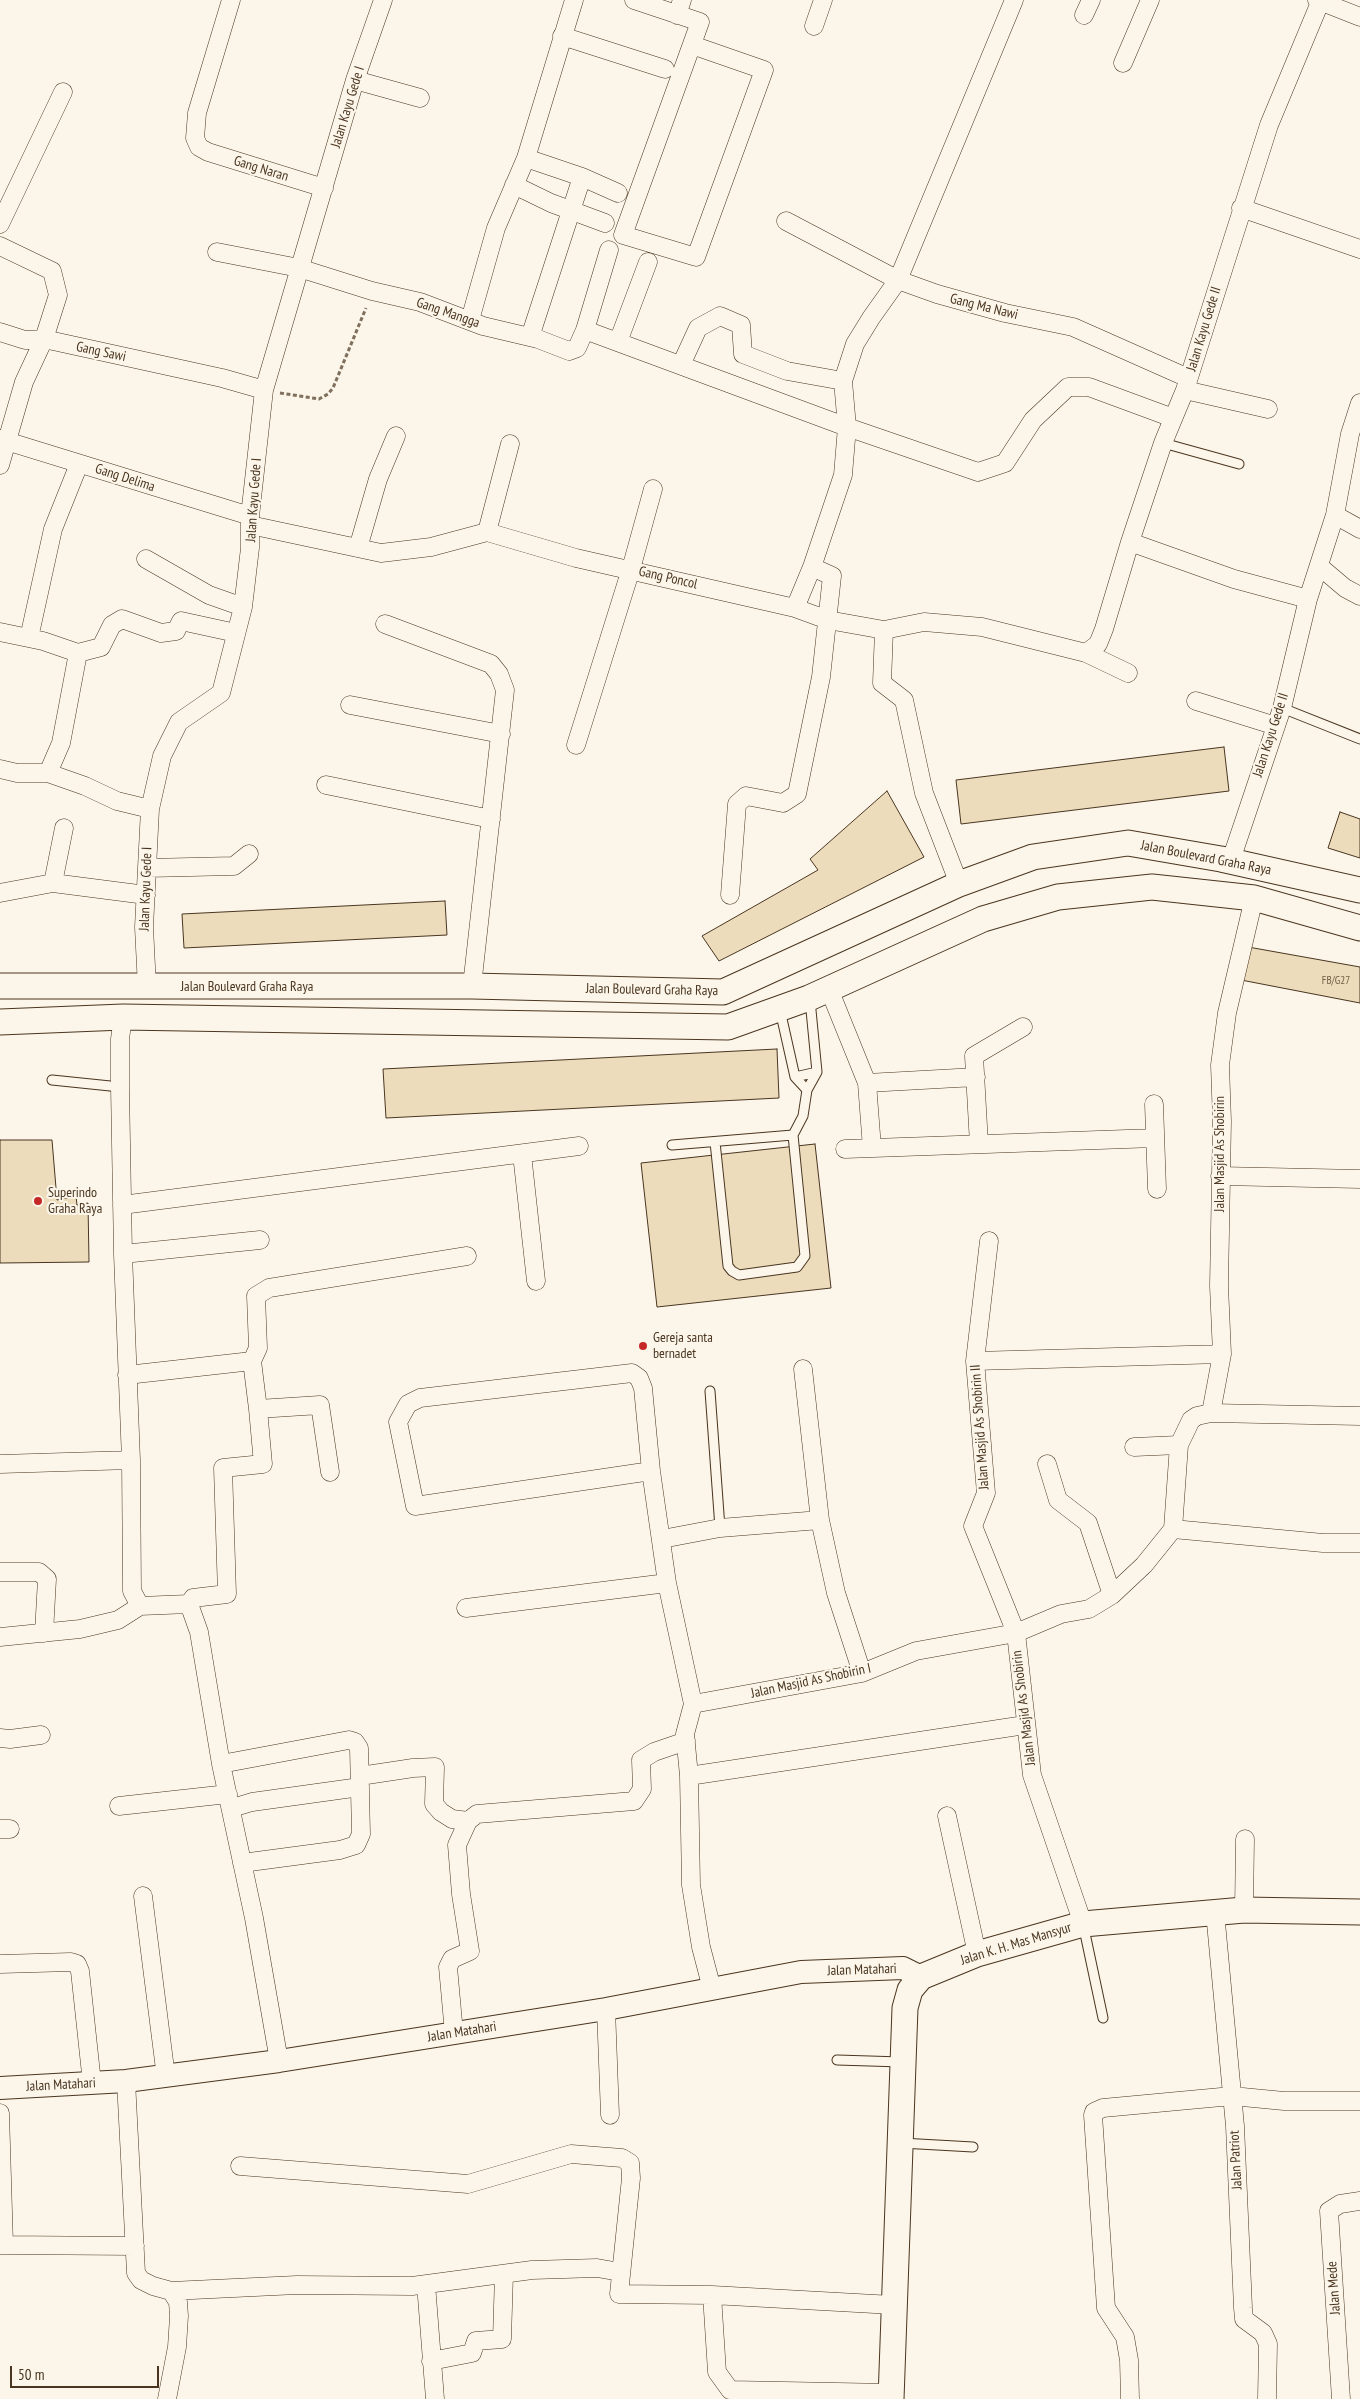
<!DOCTYPE html>
<style>
body{margin:0}
#map{position:relative;width:1360px;height:2399px;overflow:hidden;background:#fbf6e9;font-family:"PT Sans Narrow",sans-serif}
canvas{display:block}
.scale{position:absolute;left:10px;top:2366px;width:149px;height:22px;box-sizing:border-box;border:2px solid #4a3520;border-top:0;padding-left:6px;font-size:15px;line-height:18px;white-space:nowrap;color:#4a3520;-webkit-text-stroke:4px #fbf6e9;paint-order:stroke}
</style>
<div id="map">
<canvas width="1360" height="2399"></canvas>
<div class="scale">50 m</div>
</div>
<script>
const g = document.querySelector('canvas').getContext('2d');
g.lineJoin = 'round';
function fillPath(path, color) {
  g.fillStyle = color;
  g.fill(path, 'evenodd');
}
function shape(rows) {
  const path = new Path2D();
  for (const r of rows) {
    path.moveTo(r[0], r[1]);
    for (let i = 2; i < r.length; i += 2) path.lineTo(r[i], r[i + 1]);
  }
  return path;
}
function trace(path, color, width, dash) {
  g.strokeStyle = color;
  g.lineWidth = width;
  g.lineCap = dash ? 'butt' : 'round';
  g.setLineDash(dash || []);
  g.stroke(path);
}
function write(font, color, halo, rows, align = 'center') {
  g.font = font + ' "PT Sans Narrow",sans-serif';
  g.lineWidth = 4;
  g.setLineDash([]);
  g.textBaseline = 'middle';
  g.strokeStyle = halo;
  g.fillStyle = color;
  for (const [text, x, y, turn = 0] of rows) {
    g.save();
    g.translate(x, y);
    g.rotate((+turn || 0) * Math.PI / 180);
    g.textAlign = isNaN(turn) ? turn : align;
    if (halo) g.strokeText(text, 0, 0);
    g.fillText(text, 0, 0);
    g.restore();
  }
}
const building = shape([
 [1224,747,1229,791,961,824,956,780,1224,747],
 [887,791,924,857,719,961,702,936,818,870,810,859,887,791],
 [1340,812,1360,819,1360,858,1328,848,1340,812],
 [445,901,447,935,184,948,182,914,445,901],
 [1248,947,1360,967,1360,1003,1241,980,1248,947],
 [777,1049,779,1098,386,1118,383,1069,777,1049],
 [0,1140,52,1140,57,1200,76,1196,77,1205,88,1203,89,1262,0,1263,0,1140],
 [815,1144,831,1288,657,1307,641,1163,815,1144]
]);
const path = shape([
 [280,393,319,399,328,394,333,388,366,308]
]);
const service = shape([
 [1163,443,1239,464],
 [1282,708,1360,739],
 [780,1010,795,1077,807,1090],
 [795,1077,817,1072],
 [52,1080,120,1087],
 [715,1142,728,1266,732,1271,739,1275,797,1267,805,1256,793,1135,803,1116,807,1090,817,1072,810,1000],
 [672,1145,793,1135],
 [710,1391,720,1528],
 [1083,1924,1103,2018],
 [837,2060,902,2062],
 [901,2143,973,2147]
]);
const minor = shape([
 [231,0,197,113,195,138,199,147,208,152,324,188],
 [634,0,700,22,623,235,696,257,764,70,692,45],
 [1317,0,1360,17],
 [677,15,682,0],
 [1084,15,1091,0],
 [814,26,823,0],
 [562,36,665,69],
 [1123,63,1150,0],
 [355,80,420,98],
 [526,158,582,177,618,193],
 [514,185,551,203,605,223],
 [1241,208,1360,249],
 [786,221,898,280,937,294,1005,313,1073,327,1188,378],
 [0,224,63,92],
 [0,246,52,271,58,295,44,339,25,340,0,332],
 [217,252,299,268,372,291,420,302,483,326,538,339,569,351,577,348,585,330,609,250],
 [470,320,496,228,526,158,574,0],
 [585,330,847,427,978,472,1005,463,1033,420,1068,387,1089,387,1173,418],
 [530,337,582,177],
 [618,342,648,262],
 [681,365,698,328,720,316,741,325,743,354,787,371,843,381],
 [1185,390,1268,409],
 [0,439,250,516],
 [0,465,24,382,44,339,222,378,264,390],
 [1335,515,1360,529],
 [250,525,381,553,431,547,487,532,576,558,795,608,828,620,884,630,924,622,982,627,1086,653,1128,673],
 [487,532,510,444],
 [1130,542,1234,579,1308,599],
 [358,548,378,479,396,436],
 [146,559,209,595,243,607],
 [1319,566,1345,588,1360,596],
 [795,608,812,567,843,475,847,427,843,381,855,344,871,318,898,280,1014,0],
 [385,624,491,664,499,674,505,690,472,986],
 [884,630,882,683,904,700,924,793,959,884],
 [0,632,43,641,78,653],
 [29,638,53,529,79,464],
 [78,653,101,647,112,625,122,619,161,633,176,631,181,621,236,633],
 [1086,653,1098,644,1104,629,1130,542,1163,443,1185,390,1269,125,1321,0],
 [1196,701,1276,726],
 [350,705,501,734],
 [576,745,631,569,653,489],
 [0,769,17,773,48,773,85,786,117,801,150,809],
 [48,773,61,743,78,653],
 [326,785,491,819],
 [1230,863,1282,708,1308,599,1335,515,1350,434,1360,403],
 [147,868,234,866,249,854],
 [53,883,64,828],
 [0,893,53,883,146,895],
 [730,895,737,804,746,796,783,803,797,794,821,677,832,576,812,567],
 [147,987,144,927,150,809,162,756,179,722,221,693,243,607,250,548,250,516,264,390,355,80,383,0],
 [829,989,867,1083,872,1148],
 [123,1017,120,1039,120,1087,123,1254,131,1460,132,1591,140,1606,189,1604,199,1632,221,1764,254,1918,279,2061],
 [867,1083,976,1077],
 [1154,1104,1157,1189],
 [979,1144,974,1056,1023,1027],
 [845,1149,1155,1138],
 [522,1154,536,1281],
 [1220,1176,1360,1179],
 [122,1205,579,1146],
 [989,1241,975,1361,986,1493,973,1526,1016,1633,1032,1775,1083,1924],
 [123,1254,260,1240],
 [252,1361,258,1409,320,1405,330,1472],
 [975,1361,1222,1354],
 [127,1375,252,1361,258,1348,256,1296,269,1288,467,1256],
 [1211,1413,1222,1354,1219,1286,1222,1121,1220,1065,1227,1013,1254,898],
 [1134,1447,1179,1445],
 [0,1464,131,1460],
 [1047,1464,1058,1500,1088,1523,1112,1595],
 [651,1471,415,1506,398,1422,408,1404,420,1398,632,1373,639,1378,643,1388,651,1471,667,1583,693,1704,685,1734,689,1776,691,1885,701,1947,712,1989],
 [820,1520,836,1593,862,1673],
 [1173,1529,1323,1543,1360,1543],
 [662,1539,720,1528,820,1520,803,1369],
 [0,1572,39,1572,47,1579,44,1633],
 [189,1604,193,1598,227,1594,223,1468,263,1464,258,1409],
 [466,1608,667,1583],
 [0,1637,80,1629,118,1620,140,1606],
 [693,1704,862,1673,916,1651,1016,1633,1061,1614,1089,1609,1112,1595,1144,1565,1173,1529,1179,1445,1191,1420,1197,1416,1211,1413,1360,1416],
 [0,1738,10,1739,41,1735],
 [221,1764,349,1740,355,1742,359,1748,361,1834,356,1845,340,1850,242,1863],
 [360,1776,413,1768,435,1767,434,1804,441,1812,452,1819,468,1821],
 [689,1776,1025,1725],
 [119,1806,228,1794],
 [232,1808,252,1802,360,1787],
 [947,1816,977,1954],
 [0,1829,10,1829],
 [143,1896,166,2077],
 [1244,1910,1245,1839],
 [1215,1912,1235,2126,1243,2308,1244,2319,1263,2333,1268,2344,1267,2399],
 [0,1964,71,1962,77,1964,80,1971,92,2083],
 [606,2009,610,2115],
 [454,2033,448,1967,452,1959,470,1951,461,1894,457,1845,468,1821,477,1814,634,1801,642,1789,641,1760,654,1752,686,1741],
 [126,2081,136,2273,141,2280,153,2286,171,2291,297,2285,412,2286,532,2270,597,2268,620,2272],
 [0,2113,4,2245],
 [240,2166,468,2184,571,2154,622,2158,630,2163,631,2178,619,2294,712,2295,893,2305],
 [0,2245,135,2246],
 [426,2284,435,2399],
 [712,2295,717,2372,730,2390,891,2393],
 [431,2361,472,2353,476,2341,502,2339,504,2274],
 [167,2399,177,2347,179,2316,178,2302,171,2291],
 [1130,2399,1129,2360,1125,2337,1106,2308,1093,2115,1094,2112,1103,2108,1232,2096,1284,2101,1360,2101],
 [1341,2399,1329,2211,1340,2204,1360,2201]
]);
const tertiary = shape([
 [0,2088,126,2081,279,2061,606,2009,801,1972,903,1968,921,1977]
]);
const secondary = shape([
 [0,986,472,986,723,992,959,884,1033,857,1128,843,1221,859,1360,890],
 [0,1022,123,1017,728,1027,809,998,983,919,1058,897,1152,887,1254,898,1360,928],
 [891,2399,905,2008,910,1990,921,1977,977,1954,1083,1924,1244,1910,1360,1912]
]);
const markers = [
 [38,1201,5,"#c62828"],
 [643,1346,5,"#c62828"]
];
const numberNames = [
 ["FB/G27",1336,981]
];
const streetNames = [
 ["Jalan Kayu Gede I",348,107,-73],
 ["Gang Naran",261,169,17],
 ["Gang Ma Nawi",984,307,14],
 ["Gang Mangga",448,313,19],
 ["Jalan Kayu Gede II",1204,329,-73],
 ["Gang Sawi",101,352,12],
 ["Gang Delima",125,478,18],
 ["Jalan Kayu Gede I",254,500,-86],
 ["Gang Poncol",668,578,13],
 ["Jalan Kayu Gede II",1271,735,-72],
 ["Jalan Boulevard Graha Raya",1206,858,11],
 ["Jalan Kayu Gede I",146,889,-88],
 ["Jalan Boulevard Graha Raya",247,987],
 ["Jalan Boulevard Graha Raya",652,990,1],
 ["Jalan Masjid As Shobirin",1220,1154,-90],
 ["Jalan Masjid As Shobirin II",980,1427,-94],
 ["Jalan Masjid As Shobirin I",811,1681,-12],
 ["Jalan Masjid As Shobirin",1024,1708,-97],
 ["Jalan K. H. Mas Mansyur",1016,1944,-17],
 ["Jalan Matahari",862,1970,-2],
 ["Jalan Matahari",462,2032,-9],
 ["Jalan Matahari",61,2085,-3],
 ["Jalan Patriot",1236,2160,-93],
 ["Jalan Mede",1334,2288,-94]
];
const poiNames = [
 ["Superindo",48,1193],
 ["Graha Raya",48,1209],
 ["Gereja santa",653,1338],
 ["bernadet",653,1354]
];
fillPath(building, '#ecdcbc');
trace(building, '#4a3520', 1);
trace(service, '#4a3520', 11);
trace(minor, '#4a3520', 19);
trace(tertiary, '#4a3520', 24);
trace(secondary, '#4a3520', 27);
trace(path, '#7f6f5c', 3, [4, 2.5]);
trace(service, '#fbf6e9', 9);
trace(minor, '#fbf6e9', 18);
trace(tertiary, '#fbf6e9', 22);
trace(secondary, '#fbf6e9', 25);
for (const [x, y, r, color] of markers) {
  const dot = new Path2D();
  dot.arc(x, y, r, 0, 2 * Math.PI);
  g.fillStyle = color;
  g.fill(dot);
  trace(dot, '#fbf6e9', 2);
}
write('11px', '#725f47', null, numberNames);
write('14px', '#4a3520', '#fbf6e9', streetNames);
write('14px', '#4a3520', '#fbf6e9', poiNames, 'left');
</script>
